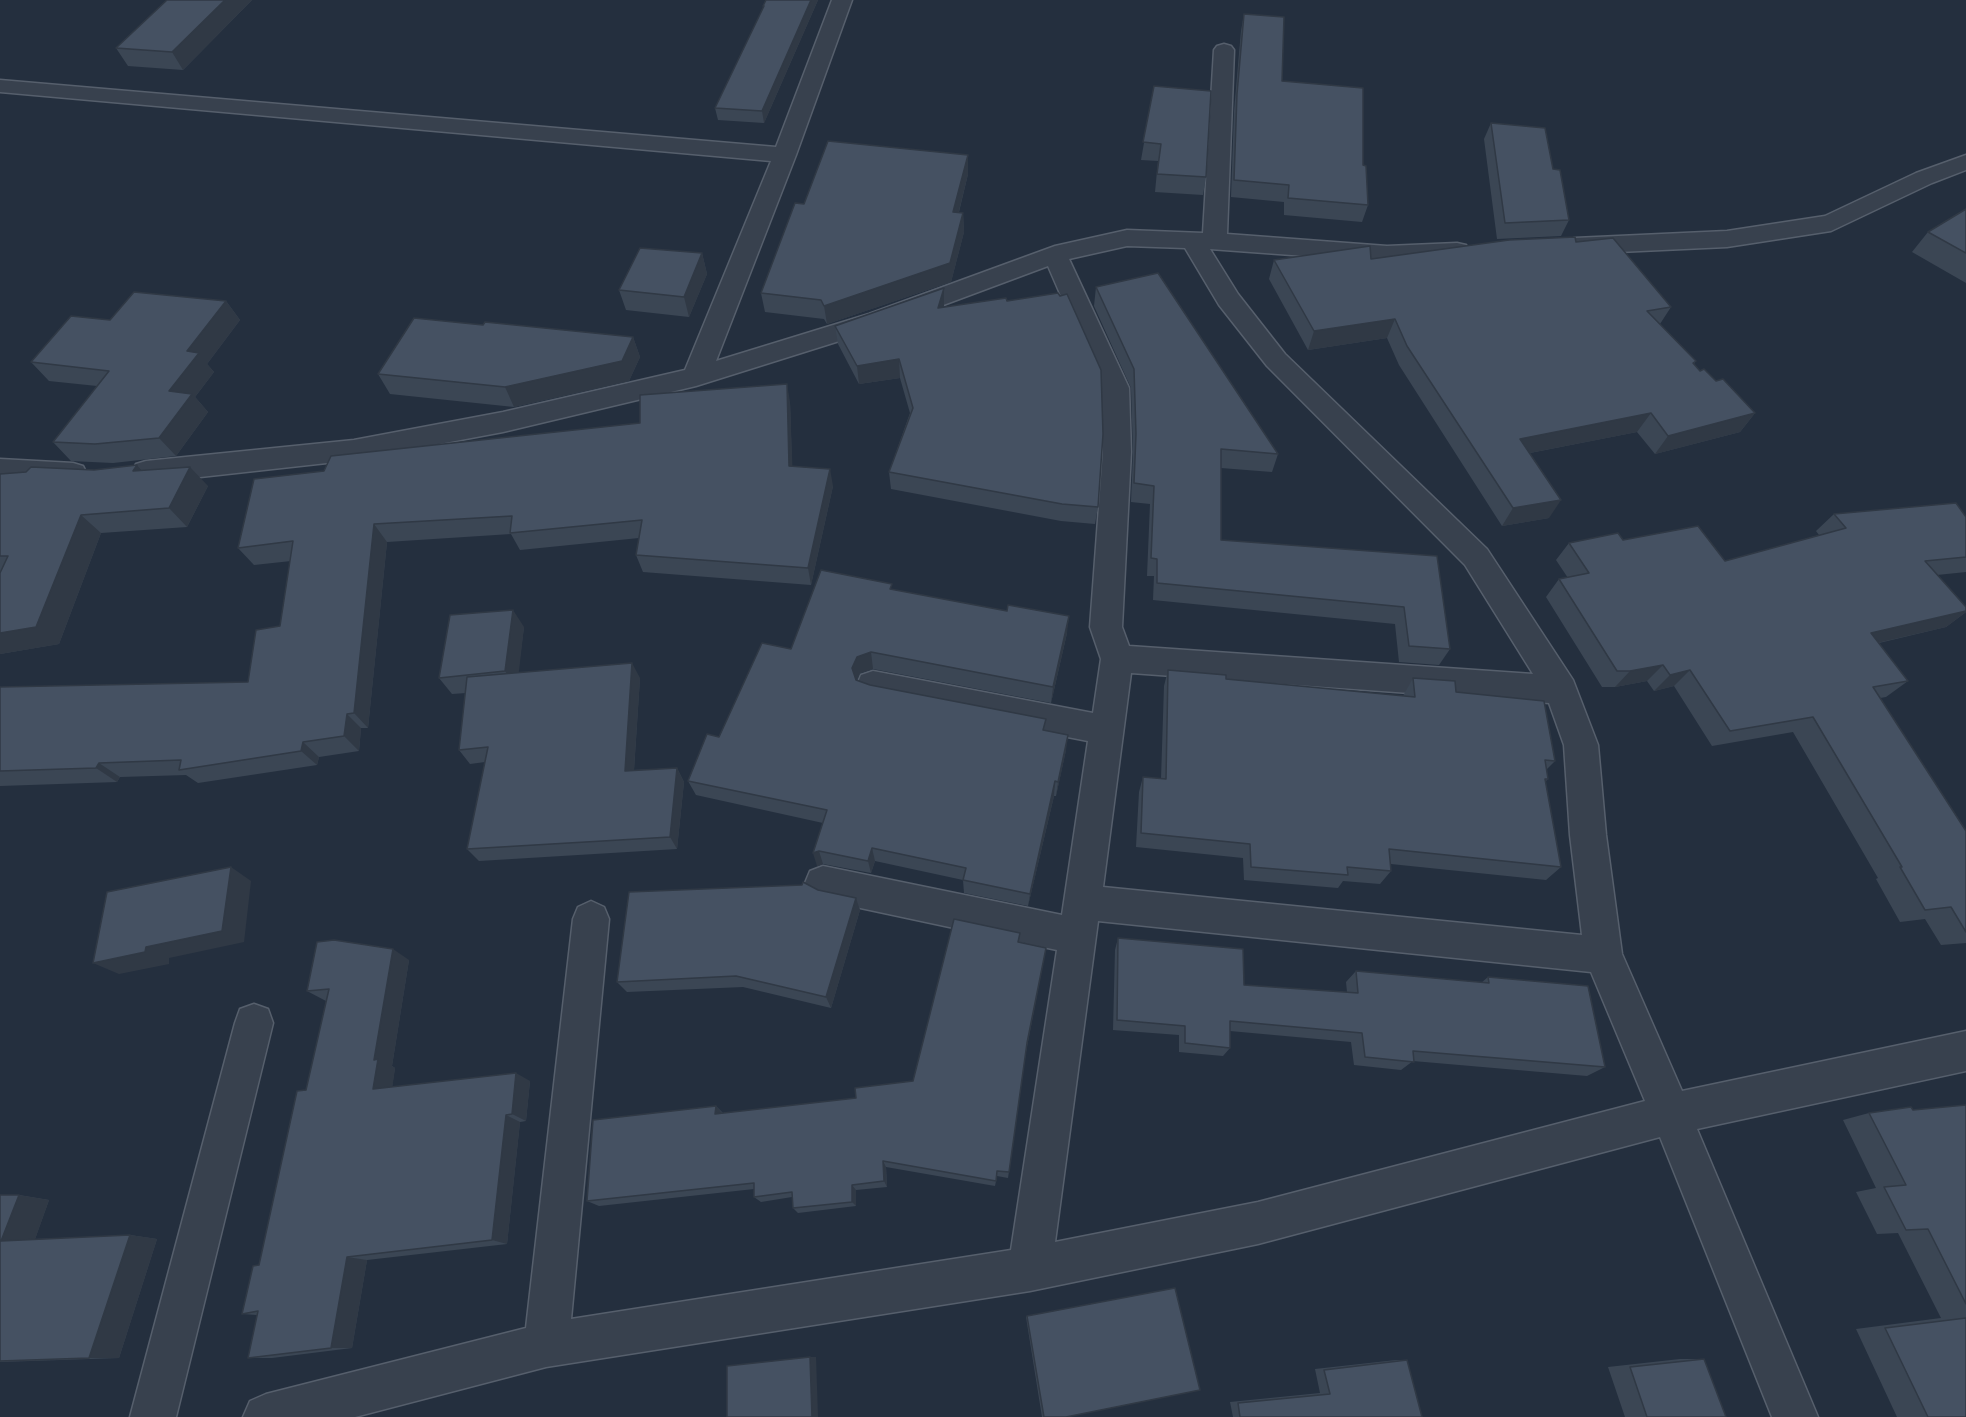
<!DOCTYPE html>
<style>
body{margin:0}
canvas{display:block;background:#242f3e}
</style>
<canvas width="1966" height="1417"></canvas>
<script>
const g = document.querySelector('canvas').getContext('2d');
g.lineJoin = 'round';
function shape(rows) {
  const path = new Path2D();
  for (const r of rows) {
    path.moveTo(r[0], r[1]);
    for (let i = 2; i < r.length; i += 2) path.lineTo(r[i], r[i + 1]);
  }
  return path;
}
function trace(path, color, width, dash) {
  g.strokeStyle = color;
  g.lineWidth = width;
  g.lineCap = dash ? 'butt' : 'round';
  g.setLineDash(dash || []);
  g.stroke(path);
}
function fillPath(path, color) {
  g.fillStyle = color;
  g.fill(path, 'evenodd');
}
const street = shape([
 [832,0,852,0,796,155,716,361,869,314,1055,246,1127,230,1203,233,1214,50,1217,46,1224,44,1231,46,1234,50,1227,234,1387,246,1457,243,1466,245,1469,251,1466,257,1457,259,1387,262,1210,249,1238,294,1285,354,1487,549,1573,680,1598,745,1606,835,1622,954,1682,1091,1966,1031,1966,1071,1697,1129,1818,1417,1772,1417,1660,1137,1258,1244,1030,1291,546,1367,355,1417,243,1417,250,1401,266,1394,526,1328,573,919,578,907,591,901,604,907,609,919,571,1319,1011,1250,1057,950,823,900,810,895,805,883,810,871,823,866,1062,915,1088,741,873,699,861,695,857,685,861,675,873,671,1093,713,1101,659,1090,627,1103,452,1101,388,1048,266,887,326,696,386,503,432,354,460,146,483,136,480,132,472,136,464,146,461,354,440,503,412,685,370,771,161,0,92,0,80,776,147,832,0],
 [1127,246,1185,248,1219,305,1267,366,1465,565,1533,674,1129,646,1122,627,1131,452,1129,388,1069,259,1127,246],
 [1131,673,1549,703,1564,745,1570,835,1582,935,1103,887,1131,673],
 [1098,921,1591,972,1645,1101,1258,1202,1055,1242,1098,921],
 [1966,155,1966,170,1932,183,1831,231,1727,247,1575,254,1566,252,1563,246,1566,240,1575,238,1727,231,1825,216,1916,173,1966,155],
 [0,459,73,463,83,466,87,474,83,482,73,485,0,481,0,459],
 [254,1004,268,1009,273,1023,176,1417,130,1417,235,1023,240,1009,254,1004]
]);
const wall = shape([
 [167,0,252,0,183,70,128,66,116,48],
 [766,0,818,0,764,123,718,120,715,108,763,9,763,6],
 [1244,14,1282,81,1363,165,1368,205,1362,222,1284,215,1284,202,1231,197,1234,111,1241,31],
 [1154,86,1206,177,1203,195,1155,192,1158,161,1141,160],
 [1491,123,1553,169,1569,220,1561,236,1497,239,1484,139],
 [968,174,959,212,963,213,964,232,951,282,827,324,824,319,765,312,761,293,804,204],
 [1966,209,1966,283,1912,252,1928,232],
 [1576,242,1671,307,1660,324,1696,361,1694,364,1700,371,1716,381,1755,413,1740,432,1655,454,1637,432,1530,453,1549,518,1502,526,1399,365,1387,338,1308,350,1269,279,1274,260,1371,259],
 [702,253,707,274,689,317,626,310,619,290],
 [1096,287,1278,454,1272,472,1221,468,1221,540,1437,556,1450,649,1439,665,1399,662,1395,624,1153,600,1154,576,1147,576,1150,504,1131,502,1133,452,1131,388,1094,306],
 [226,301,240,320,207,364,214,372,195,397,208,412,176,456,113,463,71,461,53,442,97,386,49,381,31,362,110,320],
 [944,308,1098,507,1095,524,1061,521,891,489,889,472,910,413,900,378,859,384,838,344,835,326],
 [483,325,633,337,640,357,629,381,514,407,390,394,378,374],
 [790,402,792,466,833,486,811,585,643,572,636,555,639,538,520,550,511,534,387,542,368,728,361,728,359,751,319,757,317,765,198,783,186,775,120,777,117,782,0,786,0,687,248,682,280,626,291,561,254,565,238,548,324,471,640,423],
 [137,465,142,470,208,486,187,527,101,533,59,644,0,654,0,474,94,470],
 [1834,514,1966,517,1966,572,1937,575,1966,607,1966,612,1946,627,1879,643,1908,681,1886,697,1880,698,1966,831,1966,943,1941,945,1925,919,1900,922,1876,879,1878,878,1793,732,1712,746,1674,686,1654,691,1647,681,1615,687,1602,687,1546,597,1559,579,1568,578,1556,560,1569,543,1623,540,1725,561,1819,535,1816,531],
 [893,590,1007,611,1067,633,1051,703,873,669,860,673,857,680,870,685,1045,730,1066,750,1056,796,1054,796,1028,906,964,893,963,880,875,861,871,873,823,864,817,866,823,823,696,795,688,781,719,737,791,649],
 [524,627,518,673,640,678,634,770,677,768,684,782,677,849,479,861,467,849,485,762,470,764,459,750,466,693,452,694,439,678],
 [1168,670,1226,679,1403,696,1413,678,1456,692,1555,761,1546,770,1548,779,1545,782,1561,867,1546,880,1391,864,1391,871,1380,884,1343,881,1338,888,1244,880,1243,858,1136,847,1139,792,1143,777,1161,779,1164,686],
 [818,890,856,898,860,910,831,1008,743,987,627,992,617,982],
 [1118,938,1244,985,1347,992,1346,982,1356,971,1481,983,1488,977,1605,1067,1587,1076,1413,1061,1401,1070,1354,1065,1351,1042,1230,1031,1230,1048,1223,1056,1179,1052,1179,1035,1113,1030,1115,950],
 [1020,942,1046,948,1026,1052,1008,1178,997,1176,995,1186,886,1167,887,1187,856,1190,856,1206,798,1213,793,1208,792,1197,761,1202,754,1197,754,1189,599,1206,587,1201,716,1106,723,1113,856,1098,913,1081],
 [409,960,392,1066,395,1068,392,1087,530,1081,526,1121,520,1122,507,1244,367,1260,352,1348,272,1358,248,1358,257,1315,242,1314,259,1265,306,1090,326,1001,307,991],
 [1966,1105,1966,1417,1897,1417,1856,1329,1941,1318,1898,1233,1877,1234,1856,1192,1876,1188,1843,1120,1869,1113,1913,1110],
 [0,1195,19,1195,49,1200,35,1239,130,1235,157,1239,119,1358,0,1362],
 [1027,1316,1066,1417,1042,1417,1026,1317],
 [1680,1359,1704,1359,1726,1417,1625,1417,1608,1367],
 [1396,1360,1407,1360,1422,1417,1233,1417,1230,1402,1320,1393,1315,1369]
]);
const shadedWall = shape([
 [225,0,252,0,183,70,172,52],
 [811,0,818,0,764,123,762,111],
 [968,155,968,174,954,231,953,212],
 [963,213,964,232,951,282,827,324,824,306],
 [702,253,707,274,689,317,684,297],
 [944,288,944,307,939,327,938,308],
 [226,301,240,320,207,364,214,372,195,397,208,412,176,456,159,438,169,391,187,351],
 [1395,319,1387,338,1308,350,1314,331],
 [633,337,640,357,629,381,514,407,505,387],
 [899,359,900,378,859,384,857,366],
 [787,384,790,402,793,484,789,466],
 [1651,413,1637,432,1509,457,1520,439],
 [1755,413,1740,432,1655,454,1668,436],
 [137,465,155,485,133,471],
 [190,467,208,486,187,527,169,508],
 [830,469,833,486,811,585,808,568],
 [1561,500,1549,518,1502,526,1513,508],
 [81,515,101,533,59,644,0,654,0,633],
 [374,524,387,542,368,728,354,713],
 [513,610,524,627,517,688,505,671],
 [1966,611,1966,612,1946,627,1851,649,1871,633],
 [1069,616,1067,633,1051,703,1053,687],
 [871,652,873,669,860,673,855,684,852,668,857,657],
 [632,663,640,678,633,784,625,771],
 [1663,665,1647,681,1615,687,1630,671],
 [1690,670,1674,686,1654,691,1670,675],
 [347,714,361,728,359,751,344,736],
 [1068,735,1066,750,1056,796,1058,782],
 [303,742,319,757,317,765,301,751],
 [99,763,120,777,117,782,96,768],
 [677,768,684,782,677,849,670,837],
 [1055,781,1054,796,1028,906,1030,894],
 [872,848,875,861,871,873,868,861],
 [819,851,823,864,817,866,813,853],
 [231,867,251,881,244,942,169,958,169,964,119,974,93,963,146,947],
 [856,898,860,910,831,1008,826,997],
 [393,949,409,960,392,1066,395,1068,391,1097,373,1089,374,1060],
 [516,1073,530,1081,526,1121,512,1114],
 [716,1106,723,1114,715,1114],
 [506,1115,520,1122,507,1244,492,1240],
 [883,1161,886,1167,887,1187,884,1181],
 [852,1185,856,1190,856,1206,852,1202],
 [19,1195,49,1200,33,1245,1,1241],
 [130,1235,157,1239,119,1358,89,1358],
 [347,1257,367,1260,352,1348,331,1348],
 [810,1357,816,1357,818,1417,812,1417]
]);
const building = shape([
 [167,0,225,0,172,52,116,48,167,0],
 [766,0,811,0,762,111,715,108,764,6,763,6,766,0],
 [1244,14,1284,17,1282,81,1363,88,1363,165,1366,166,1368,205,1288,198,1289,185,1234,180,1237,94,1244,14],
 [1154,86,1211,91,1206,177,1157,174,1161,144,1143,142,1154,86],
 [1491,123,1545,128,1553,169,1560,170,1569,220,1505,223,1491,123],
 [828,141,968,155,953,212,963,213,950,263,824,306,821,300,761,293,795,203,804,204,828,141],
 [1966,209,1966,253,1928,232,1966,209],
 [1575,237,1576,242,1613,238,1671,307,1647,311,1696,361,1693,363,1700,371,1704,369,1716,381,1723,379,1755,413,1668,436,1651,413,1520,439,1561,500,1513,508,1407,346,1395,319,1314,331,1274,260,1370,246,1371,259,1509,240,1575,237],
 [640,248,702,253,684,297,619,290,640,248],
 [1158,273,1278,454,1221,449,1221,540,1437,556,1450,649,1409,646,1404,607,1157,583,1157,559,1151,558,1154,486,1134,483,1136,434,1134,369,1096,287,1158,273],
 [944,288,938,308,1006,298,1007,301,1058,293,1060,296,1067,294,1101,370,1103,434,1098,507,1062,504,889,472,913,408,899,359,857,366,835,326,944,288],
 [134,292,226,301,187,351,199,353,169,391,192,394,159,438,95,444,53,442,109,371,31,362,71,316,110,320,134,292],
 [414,318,483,325,485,322,633,337,622,361,505,387,378,374,414,318],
 [787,384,789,466,830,469,808,568,636,555,642,520,510,533,512,516,374,524,354,713,347,714,344,736,303,742,301,751,179,770,181,760,99,763,96,768,0,771,0,687,248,682,256,630,280,626,293,541,238,548,254,479,324,471,331,456,640,423,640,395,787,384],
 [137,465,133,471,190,467,169,508,81,515,36,627,0,633,0,573,8,556,0,556,0,474,26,472,31,467,94,470,137,465],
 [1956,503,1966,517,1966,557,1925,561,1966,607,1966,611,1871,633,1908,681,1873,687,1966,831,1966,932,1951,907,1925,910,1900,867,1902,867,1813,717,1730,731,1690,670,1670,675,1663,665,1630,671,1617,671,1559,579,1589,573,1569,543,1618,533,1623,540,1698,526,1725,561,1846,528,1834,514,1956,503],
 [821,570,892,584,890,589,1007,611,1008,605,1069,616,1053,687,871,652,857,657,852,668,856,680,870,685,1046,719,1043,730,1068,735,1058,782,1055,781,1030,894,963,880,966,868,872,848,868,861,819,851,813,853,827,810,688,781,707,734,719,737,762,643,791,649,821,570],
 [513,610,505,671,439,678,450,615,513,610],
 [632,663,625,771,677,768,670,837,467,849,488,747,459,750,467,677,632,663],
 [1168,670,1226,675,1226,679,1415,697,1413,678,1455,681,1456,692,1544,701,1555,761,1545,760,1548,779,1545,779,1561,867,1389,849,1391,871,1347,867,1348,875,1251,867,1250,844,1141,833,1143,777,1166,779,1168,670],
 [231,867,222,931,146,947,145,952,93,963,107,892,231,867],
 [803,882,818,890,856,898,826,997,736,976,617,982,629,892,802,885,803,882],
 [954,919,1020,933,1018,942,1046,948,1027,1043,1009,1172,997,1171,996,1181,883,1161,884,1181,852,1185,852,1202,793,1208,792,1192,754,1197,754,1183,587,1201,593,1120,716,1106,715,1114,856,1098,855,1088,913,1081,954,919],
 [1118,938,1243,949,1244,985,1358,993,1356,971,1489,983,1488,977,1588,986,1605,1067,1413,1051,1414,1062,1365,1057,1362,1033,1230,1021,1230,1048,1185,1043,1185,1026,1117,1020,1118,938],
 [334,940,393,949,374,1060,378,1059,373,1089,516,1073,512,1114,506,1115,492,1240,347,1257,331,1348,248,1358,258,1311,242,1314,253,1266,259,1265,297,1091,306,1090,329,989,307,991,317,942,334,940],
 [1966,1105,1966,1304,1928,1229,1906,1230,1884,1187,1906,1185,1869,1113,1911,1107,1913,1110,1966,1105],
 [0,1195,19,1195,1,1241,130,1235,89,1358,0,1361,0,1195],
 [1175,1288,1200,1390,1066,1417,1044,1417,1027,1316,1175,1288],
 [1966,1318,1966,1417,1928,1417,1885,1328,1966,1318],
 [810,1357,812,1417,727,1417,727,1366,810,1357],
 [1704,1359,1726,1417,1647,1417,1630,1367,1704,1359],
 [1407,1360,1422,1417,1240,1417,1238,1403,1330,1394,1324,1370,1407,1360]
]);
trace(street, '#565f6c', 3);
fillPath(street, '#38414e');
fillPath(wall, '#3b4654');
fillPath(shadedWall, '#303945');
fillPath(building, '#455162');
trace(building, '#303945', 1.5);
</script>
